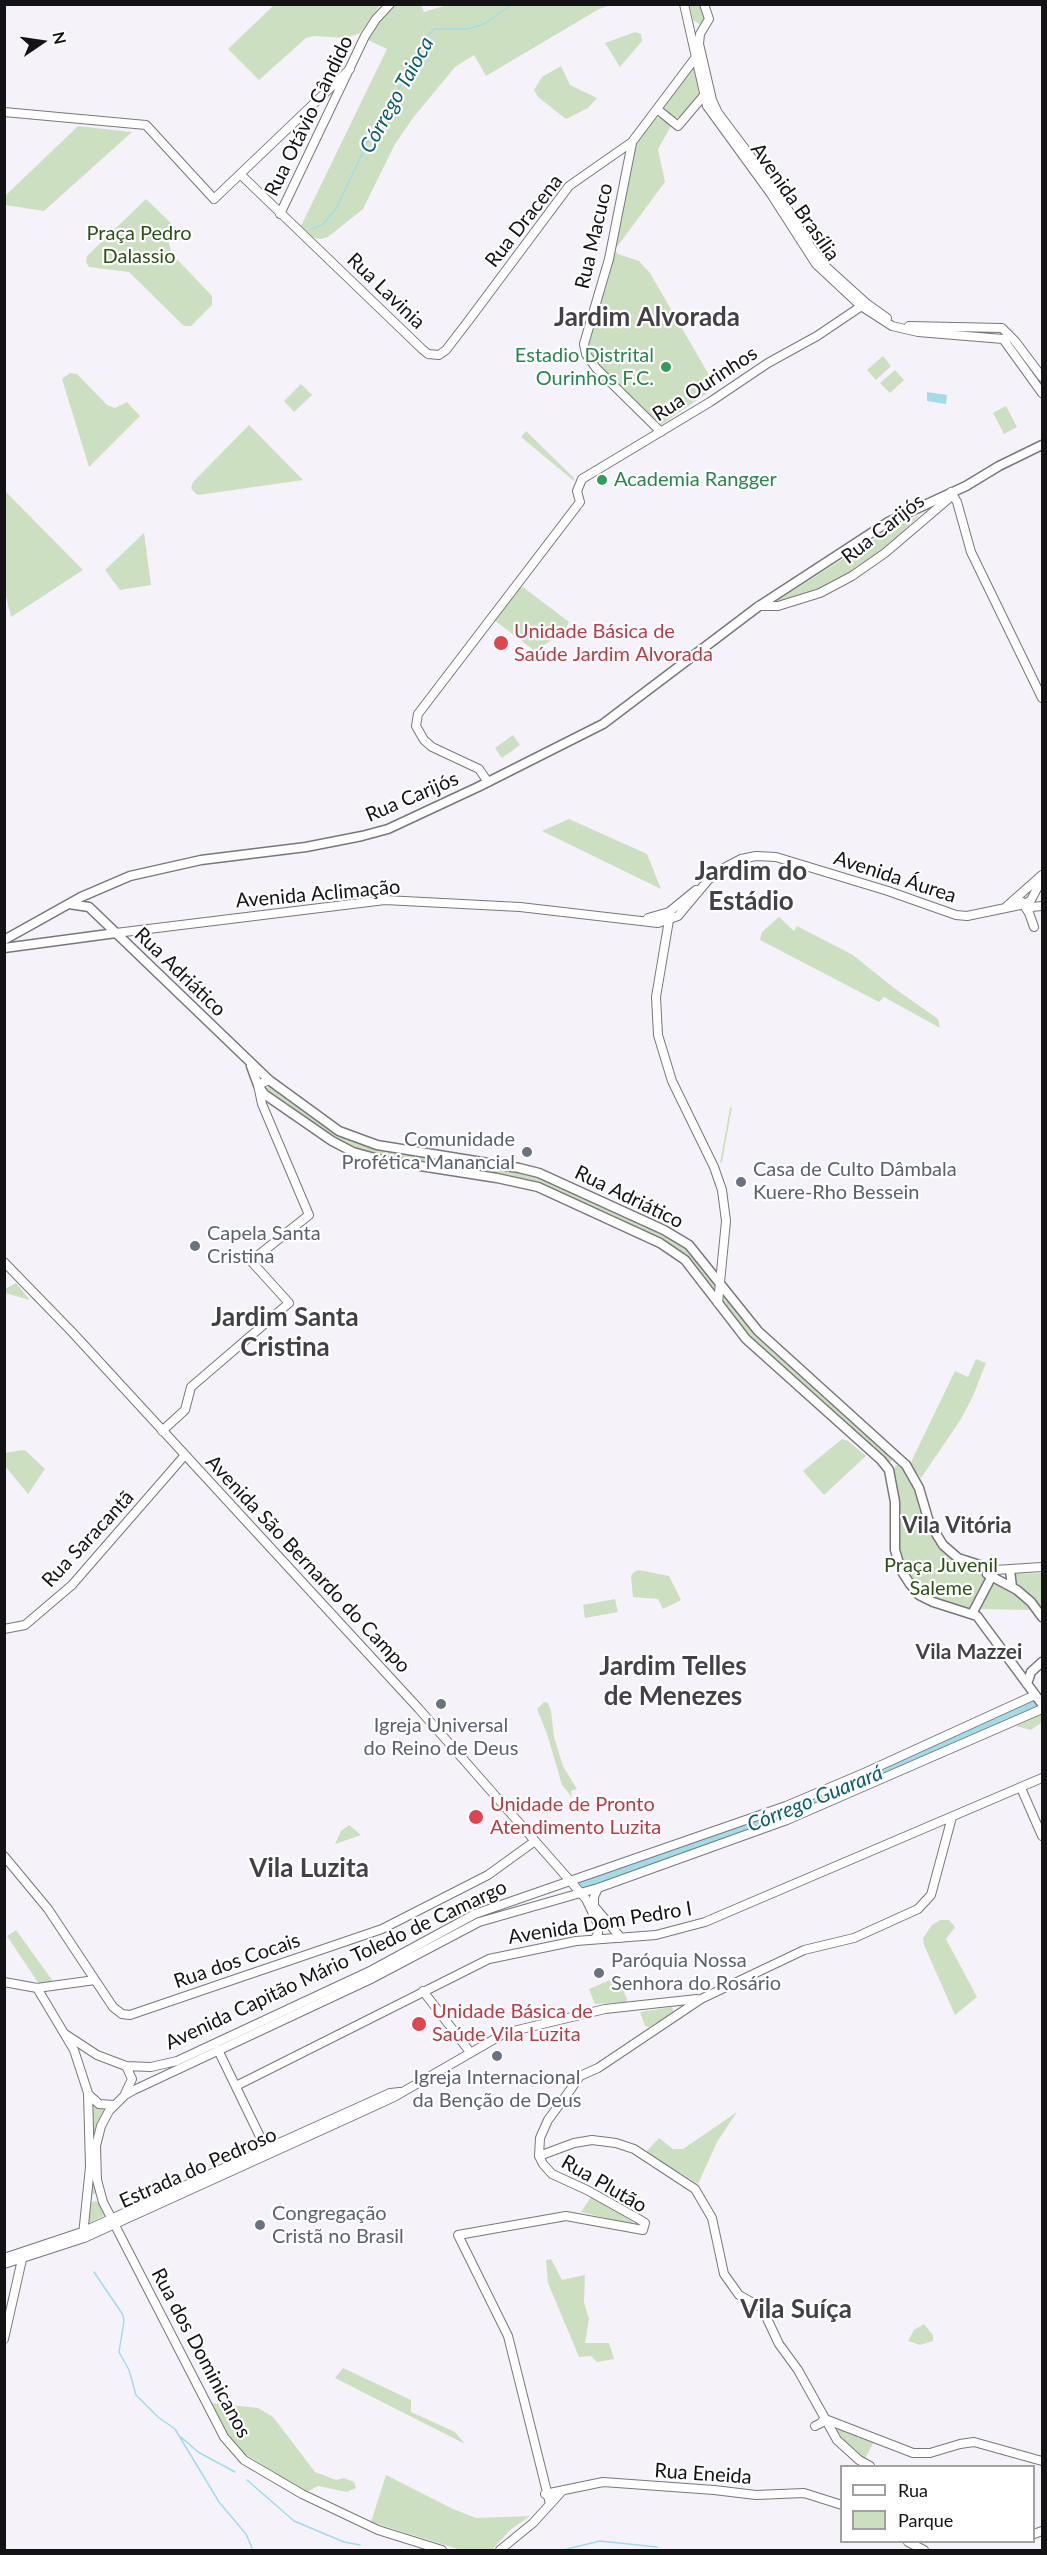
<!DOCTYPE html>
<meta charset="utf-8">
<style>
body{margin:0}
#map{position:relative;width:1047px;height:2555px;overflow:hidden;background:#f5f2fa;font-family:Lato,sans-serif}
canvas{display:block}
.frame{position:absolute;inset:0;border:6px solid #131315;pointer-events:none}
.legend{position:absolute;left:840px;top:2465px;width:195px;height:78px;box-sizing:border-box;background:#fff;border:2px solid #a1a1a1;margin:0;padding:8px 10px;list-style:none;font-size:18px;color:#131315}
.legend li{display:flex;align-items:center;gap:12px;height:30px}
.legend b{width:30px;border:2px solid #a1a1a1}
.north{position:absolute;left:12px;top:12px;width:60px;height:60px;-webkit-text-stroke:4px #fff;paint-order:stroke;rotate:77deg;font-size:16px;font-weight:700;line-height:24px;text-align:center;color:#131315}
.north::after{content:'';display:block;margin:auto;width:21px;height:27px;background:#131315;clip-path:polygon(50% 0,100% 100%,50% 72%,0 100%)}
</style>
<div id="map">
<canvas width="1047" height="2555"></canvas>
<div class="frame"></div>
<ul class="legend">
<li><b style="height:8px;background:#fff"></b>Rua</li>
<li><b style="height:16px;background:#cce0c1"></b>Parque</li>
</ul>
<div class="north">N</div>
</div>
<script>
const g = document.querySelector('canvas').getContext('2d');
g.lineJoin = 'round';
function fillPath(path, color) {
  g.fillStyle = color;
  g.fill(path, 'evenodd');
}
function shape(rows) {
  const path = new Path2D();
  for (const r of rows) {
    path.moveTo(r[0], r[1]);
    for (let i = 2; i < r.length; i += 2) path.lineTo(r[i], r[i + 1]);
  }
  return path;
}
function trace(path, color, width, dash) {
  g.strokeStyle = color;
  g.lineWidth = width;
  g.lineCap = dash ? 'butt' : 'round';
  g.setLineDash(dash || []);
  g.stroke(path);
}
function write(font, color, halo, rows, align = 'center') {
  g.font = font + ' Lato,sans-serif';
  g.lineWidth = 4.5;
  g.setLineDash([]);
  g.textBaseline = 'middle';
  g.strokeStyle = halo;
  g.fillStyle = color;
  for (const [text, x, y, turn = 0] of rows) {
    g.save();
    g.translate(x, y);
    g.rotate((+turn || 0) * Math.PI / 180);
    g.textAlign = isNaN(turn) ? turn : align;
    if (halo) g.strokeText(text, 0, 0);
    g.fillText(text, 0, 0);
    g.restore();
  }
}
const green = shape([
 [450,4,612,5,599,9,486,76,474,55,455,67,413,118,395,144,363,209,328,237,321,239,314,238,301,226,387,49,366,39,374,26,394,5,421,5,424,12],
 [274,5,274,4,380,5,360,33,347,38,314,36,306,38,259,80,228,49],
 [690,5,702,5,707,19,701,25,693,20],
 [635,32,641,34,642,41,620,67,605,43],
 [694,64,701,91,681,117,673,118,663,110,663,105],
 [561,66,570,85,597,98,588,108,566,119,538,97,534,90,542,77],
 [660,117,671,126,658,149,665,182,617,247,615,246,634,148,653,120],
 [78,126,132,132,44,211,5,205,5,196],
 [146,199,176,228,168,240,172,254,212,296,212,305,191,326,184,326,129,272,89,267,86,262,87,256],
 [614,249,618,254,639,261,650,273,716,387,661,425,597,363,589,350,588,338,610,274],
 [883,356,891,366,876,380,867,370],
 [895,370,904,380,890,393,880,383],
 [70,373,77,374,107,405,115,408,127,402,140,416,89,467,62,379],
 [301,384,312,395,294,412,284,401],
 [1006,406,1017,427,1004,434,993,413],
 [249,425,303,480,198,495,195,493,191,488,193,482],
 [526,431,574,478,574,481,521,437],
 [5,491,83,570,11,617,5,592],
 [920,515,882,551,849,573,816,591,772,604,887,531],
 [144,533,151,585,120,590,105,570],
 [523,587,569,622,564,632,535,651,494,620,518,588],
 [513,735,520,745,502,758,495,748],
 [569,819,647,854,661,889,542,831],
 [779,917,794,931,797,926,853,955,894,988,938,1019,940,1028,884,997,879,1002,760,940,762,932],
 [270,1085,338,1133,527,1172,637,1220,687,1248,746,1323,894,1458,888,1464,748,1337,693,1265,548,1188,408,1162,354,1149,334,1139,287,1103,271,1095,266,1089],
 [732,1107,722,1162,720,1163,730,1108],
 [16,1283,30,1300,5,1293,5,1289],
 [976,1359,986,1363,973,1396,961,1419,921,1478,910,1464,955,1371,968,1377],
 [842,1439,848,1441,866,1456,824,1495,803,1471],
 [22,1450,26,1451,45,1469,28,1494,5,1466,5,1453],
 [901,1464,915,1488,923,1516,935,1541,956,1561,986,1576,970,1610,930,1597,912,1582,904,1569,899,1549,898,1502,893,1471,896,1465],
 [639,1570,669,1576,681,1600,663,1609,658,1599,633,1597,631,1576,634,1572],
 [1042,1573,1042,1609,1017,1585,1015,1574],
 [992,1579,1012,1590,1033,1610,978,1609],
 [615,1599,618,1612,585,1618,583,1605],
 [544,1702,548,1703,551,1711,554,1737,563,1766,577,1789,571,1791,572,1797,562,1785,547,1734,537,1709],
 [1042,1714,1042,1722,1031,1730,1016,1726],
 [349,1825,361,1835,335,1844,341,1831],
 [940,1920,949,1920,955,1927,946,1939,977,1997,955,2015,924,1945,923,1938,932,1925],
 [16,1930,55,1984,39,1984,7,1936],
 [617,1977,627,1999,626,2002,595,2004,589,1989],
 [672,2007,674,2012,649,2027,645,2026,640,2012],
 [91,2104,105,2109,95,2134,93,2174,97,2193,91,2195],
 [737,2112,717,2142,698,2184,646,2152,659,2138,673,2149,683,2149],
 [591,2197,634,2220,633,2222,630,2224,581,2212],
 [95,2201,100,2203,105,2215,89,2223,86,2222,90,2203],
 [551,2259,562,2280,585,2275,584,2302,589,2319,585,2343,609,2343,614,2359,597,2362,591,2356,579,2357,548,2283,546,2260],
 [924,2324,933,2335,933,2341,920,2345,908,2341,914,2330],
 [343,2368,411,2400,411,2412,455,2432,465,2444,335,2378],
 [211,2403,258,2408,273,2417,315,2472,336,2480,344,2478,354,2482,356,2488,347,2492,318,2486,308,2491,304,2490,240,2451,230,2439],
 [840,2428,874,2442,864,2460,841,2438,836,2431],
 [386,2475,453,2509,476,2518,530,2516,510,2530,493,2549,461,2550,371,2522]
]);
const water = shape([
 [927,392,947,395,946,404,927,401]
]);
const stream = shape([
 [312,229,322,225,336,209,373,131,400,87,406,68,423,41,434,29,468,29,484,24,513,4],
 [94,2272,123,2315,124,2321,119,2352,129,2370,136,2395,158,2417,175,2429,219,2502,246,2534,253,2550],
 [181,2437,198,2452,235,2472],
 [247,2480,294,2521,344,2542,360,2545],
 [563,2550,600,2541,657,2547]
]);
const river = shape([
 [582,1885,798,1810,1042,1700]
]);
const secondary = shape([
 [684,4,707,106,771,194,816,264,861,306,892,326,918,332,1003,339,1042,393],
 [704,4,709,19,700,34,699,44,712,100,718,113,776,190,812,249,824,265,866,303,887,318],
 [657,109,678,126,706,93],
 [4,112,146,125,214,199,350,69],
 [632,143,609,259,584,344,586,354,596,368,661,432],
 [240,174,422,349,428,354,439,355,446,350,469,320,569,186,632,142,696,57],
 [280,214,365,36,376,19,390,4],
 [909,326,1002,328,1015,341,1042,377],
 [951,492,957,502,971,552,1042,698],
 [759,606,778,606,820,593,852,576,885,553,953,495],
 [488,782,479,769,432,747,424,740,416,726,418,714,580,502,577,491,582,479,710,402,768,363,817,336,866,303],
 [708,880,722,869,741,859,756,856,776,857,888,891,956,915,967,916,1025,904,1031,900,1042,879],
 [1022,902,1029,913,1034,927],
 [1025,904,1031,907,1042,906],
 [1007,906,1042,875],
 [648,918,669,912,696,890],
 [669,920,656,997,658,1035,672,1081,714,1167,722,1190,726,1221,718,1303],
 [116,933,385,900,520,907,658,923,678,916,709,879],
 [4,1262,72,1332,419,1709,586,1899,598,1924,598,1933,595,1939],
 [162,1431,185,1410,191,1387,289,1303,251,1261,309,1215,262,1104,258,1085,269,1080],
 [995,1570,1042,1567],
 [4,1629,25,1625,72,1585,185,1455],
 [1021,1788,1042,1836],
 [4,1856,48,1909,113,2007,122,2014,130,2015,382,1929,488,1875,535,1841],
 [598,1888,594,1897,594,1906,621,1938],
 [4,1982,37,1988,95,1980],
 [37,1988,74,2050,88,2093,90,2167,83,2235],
 [423,1991,470,2052],
 [65,2034,97,2055,126,2066,151,2067,177,2061,372,1970,475,1914,786,1806,864,1773,1035,1695],
 [218,2050,268,2153],
 [236,2086,489,1959,576,1941,656,1935,705,1922,1042,1778],
 [88,2094,99,2104,114,2105],
 [125,2094,132,2079,126,2066],
 [539,2156,574,2143,592,2140,616,2143,634,2149,695,2189,712,2218,724,2274,739,2295,762,2308,779,2344,798,2370,837,2440,859,2460,870,2466],
 [4,2258,82,2232,390,2093,400,2092],
 [4,2264,84,2238,357,2114,394,2097,505,2033,605,2009,697,1999],
 [4,2339,23,2255],
 [825,2419,913,2453,930,2453,960,2444,974,2442,1042,2461],
 [815,2426,821,2423,824,2419],
 [545,2494,603,2482,714,2490,756,2495,804,2493,842,2505],
 [550,2504,508,2336,458,2235,566,2216,643,2230,645,2223,637,2218,587,2190,552,2174,543,2164,539,2156,540,2138,548,2120,571,2089,580,2076,598,2068,701,1999,804,1950,854,1938,918,1909,931,1895,952,1817],
 [1034,2534,1042,2531],
 [908,2542,924,2550],
 [442,2550,378,2530,302,2494,244,2460,224,2437,103,2202,97,2180,96,2146,101,2126,109,2111,125,2095,134,2090,369,1980,479,1922,598,1888,787,1820,1042,1709],
 [500,2550,533,2523,563,2490]
]);
const primary = shape([
 [69,904,89,907,269,1080,339,1131,377,1145,519,1168,539,1173,664,1230,689,1245,758,1331,906,1465,919,1488,929,1522,943,1545,958,1558,995,1570,972,1614],
 [4,940,81,897,130,876,201,860,306,847,362,836,388,829,478,787,603,724,759,606,888,522,966,486,999,466,1042,445],
 [4,948,116,933],
 [251,1066,258,1085,264,1094,332,1141,353,1152,382,1160,497,1178,538,1187,660,1243,685,1260,746,1339,881,1460,889,1470,895,1502,895,1550,901,1570,910,1584,919,1595,933,1602,977,1616,1042,1704],
 [1010,1570,1012,1587],
 [987,1574,1017,1590,1031,1602,1042,1617],
 [1027,1684,1031,1672,1042,1662]
]);
const markers = [
 [666,367,6,"#2e9e5b"],
 [602,480,6,"#2e9e5b"],
 [501,643,8,"#e0444e"],
 [527,1152,6,"#6b7280"],
 [741,1182,6,"#6b7280"],
 [195,1246,6,"#6b7280"],
 [441,1704,6,"#6b7280"],
 [476,1817,8,"#e0444e"],
 [599,1973,6,"#6b7280"],
 [419,2024,8,"#e0444e"],
 [497,2056,6,"#6b7280"],
 [260,2225,6,"#6b7280"]
];
const streetNames = [
 ["Rua Otávio Cândido",309,116,-64],
 ["Avenida Brasília",795,202,55],
 ["Rua Dracena",524,221,-52],
 ["Rua Macuco",594,236,-77],
 ["Rua Lavinia",386,291,44],
 ["Rua Ourinhos",705,384,-33],
 ["Rua Carijós",883,529,-38],
 ["Rua Carijós",412,797,-23],
 ["Avenida Áurea",895,877,18],
 ["Avenida Aclimação",318,894,-5],
 ["Rua Adriático",180,972,44],
 ["Rua Adriático",629,1197,26],
 ["Rua Saracantã",88,1539,-47],
 ["Avenida São Bernardo do Campo",308,1564,47],
 ["Avenida Dom Pedro I",600,1923,-9],
 ["Rua dos Cocais",237,1961,-19],
 ["Avenida Capitão Mário Toledo de Camargo",336,1965,-25],
 ["Estrada do Pedroso",198,2168,-24],
 ["Rua Plutão",604,2184,30],
 ["Rua dos Dominicanos",201,2353,62],
 ["Rua Eneida",703,2474,4]
];
const parkNames = [
 ["Praça Pedro",139,234],
 ["Dalassio",139,257],
 ["Praça Juvenil",941,1566],
 ["Saleme",941,1589]
];
const leisureNames = [
 ["Estadio Distrital",654,356],
 ["Ourinhos F.C.",654,379],
 ["Academia Rangger",614,480,"left"]
];
const healthNames = [
 ["Unidade Básica de",514,632],
 ["Saúde Jardim Alvorada",514,655],
 ["Unidade de Pronto",490,1805],
 ["Atendimento Luzita",490,1828],
 ["Unidade Básica de",432,2012],
 ["Saúde Vila Luzita",432,2035]
];
const worshipNames = [
 ["Comunidade",515,1140,"right"],
 ["Profética Manancial",515,1163,"right"],
 ["Casa de Culto Dâmbala",753,1170],
 ["Kuere-Rho Bessein",753,1193],
 ["Capela Santa",207,1234],
 ["Cristina",207,1257],
 ["Igreja Universal",441,1726,"center"],
 ["do Reino de Deus",441,1749,"center"],
 ["Paróquia Nossa",611,1961],
 ["Senhora do Rosário",611,1984],
 ["Igreja Internacional",497,2078,"center"],
 ["da Benção de Deus",497,2101,"center"],
 ["Congregação",272,2214],
 ["Cristã no Brasil",272,2237]
];
const waterNames = [
 ["Córrego Taioca",397,95,-61],
 ["Córrego Guarará",815,1799,-22]
];
const neighbourhoodNames = [
 ["Vila Mazzei",969,1652]
];
const quarterNames = [
 ["Vila Vitória",957,1526]
];
const districtNames = [
 ["Jardim Alvorada",647,318],
 ["Jardim do",751,872],
 ["Estádio",751,902],
 ["Jardim Santa",285,1318],
 ["Cristina",285,1348],
 ["Jardim Telles",673,1667],
 ["de Menezes",673,1697],
 ["Vila Luzita",309,1869],
 ["Vila Suíça",796,2310]
];
fillPath(green, '#cce0c1');
fillPath(water, '#a0dde8');
trace(stream, '#a0dde8', 1.5);
trace(river, '#a0dde8', 9);
trace(secondary, '#79777d', 10);
trace(primary, '#79777d', 11);
trace(secondary, '#fff', 8);
trace(primary, '#fff', 8);
for (const [x, y, r, color] of markers) {
  const dot = new Path2D();
  dot.arc(x, y, r, 0, 2 * Math.PI);
  g.fillStyle = color;
  g.fill(dot);
  trace(dot, '#fff', 2);
}
write('20px', '#131315', '#fff', streetNames);
write('20px', '#2e5017', '#fff', parkNames);
write('20px', '#27864d', '#fff', leisureNames, 'right');
write('20px', '#be3a42', '#fff', healthNames, 'left');
write('20px', '#5b616d', '#fff', worshipNames, 'left');
write('italic 21px', '#075f6b', '#fff', waterNames);
write('bold 21px', '#434147', '#fff', neighbourhoodNames);
write('bold 22px', '#434147', '#fff', quarterNames);
write('bold 26px', '#434147', '#fff', districtNames);
</script>
